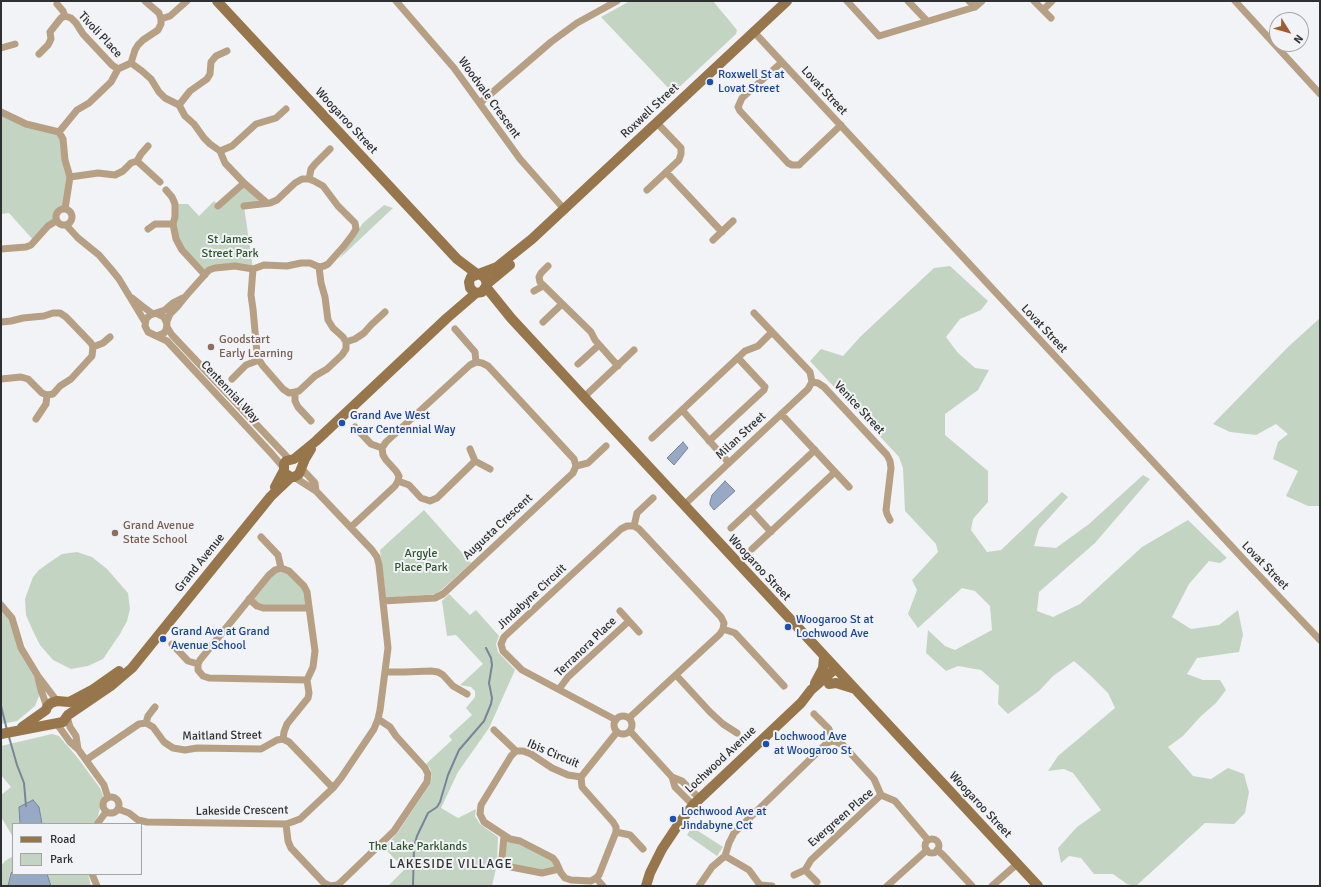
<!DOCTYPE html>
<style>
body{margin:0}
#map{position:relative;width:1321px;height:887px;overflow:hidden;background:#f2f3f6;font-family:Signika,sans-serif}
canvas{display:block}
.frame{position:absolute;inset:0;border:2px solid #2f3031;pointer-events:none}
.legend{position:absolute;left:12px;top:823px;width:130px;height:52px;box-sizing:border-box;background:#f2f3f6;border:1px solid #a4a5a7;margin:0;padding:5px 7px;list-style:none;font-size:12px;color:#2f3031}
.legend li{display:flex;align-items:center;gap:8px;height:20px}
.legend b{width:20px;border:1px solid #a4a5a7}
.north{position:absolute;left:1269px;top:12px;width:40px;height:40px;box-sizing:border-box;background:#f2f3f6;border:1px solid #a4a5a7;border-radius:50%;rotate:127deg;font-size:11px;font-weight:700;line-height:16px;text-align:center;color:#2f3031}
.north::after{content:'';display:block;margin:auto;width:14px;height:18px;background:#a15b30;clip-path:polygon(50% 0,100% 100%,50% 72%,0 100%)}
</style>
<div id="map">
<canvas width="1321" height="887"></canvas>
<div class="frame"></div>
<ul class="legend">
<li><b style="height:5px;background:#98764c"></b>Road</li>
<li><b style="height:11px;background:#c4d4c3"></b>Park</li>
</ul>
<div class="north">N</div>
</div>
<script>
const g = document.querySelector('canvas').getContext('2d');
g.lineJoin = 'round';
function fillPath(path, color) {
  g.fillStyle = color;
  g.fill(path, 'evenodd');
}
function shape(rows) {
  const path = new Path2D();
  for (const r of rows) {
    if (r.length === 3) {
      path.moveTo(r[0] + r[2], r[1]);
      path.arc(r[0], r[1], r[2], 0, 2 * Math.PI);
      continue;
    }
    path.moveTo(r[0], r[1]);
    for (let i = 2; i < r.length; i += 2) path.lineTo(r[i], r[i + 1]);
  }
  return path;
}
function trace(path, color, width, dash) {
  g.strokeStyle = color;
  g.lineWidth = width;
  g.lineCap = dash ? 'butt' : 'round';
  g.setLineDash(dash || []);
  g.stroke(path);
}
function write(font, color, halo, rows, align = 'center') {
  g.font = font + ' Signika,sans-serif';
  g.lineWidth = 4;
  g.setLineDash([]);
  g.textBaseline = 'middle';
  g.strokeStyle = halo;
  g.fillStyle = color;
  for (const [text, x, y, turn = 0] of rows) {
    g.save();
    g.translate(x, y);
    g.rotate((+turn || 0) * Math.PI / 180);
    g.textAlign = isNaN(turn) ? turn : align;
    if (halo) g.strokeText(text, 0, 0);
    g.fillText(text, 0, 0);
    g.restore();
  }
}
const green = shape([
 [630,1,713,1,737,30,736,34,673,93,601,17],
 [1,112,59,132,69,171,65,209,59,211,56,217,56,221,35,242,9,213,1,214],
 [244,183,267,203,244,206,253,269,235,266,215,268,209,270,205,275,182,250,176,239,173,224,175,217,175,204,188,204,199,216,214,201,218,205],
 [384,205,393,208,339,259,363,223],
 [950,266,988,301,981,310,960,319,946,337,958,353,975,368,989,370,978,390,945,414,945,435,988,471,988,502,973,519,971,530,987,552,1001,550,1062,492,1068,497,1039,529,1034,546,1056,548,1089,524,1143,475,1150,479,1095,543,1039,592,1037,611,1053,617,1080,604,1142,547,1188,520,1227,558,1220,563,1209,561,1189,584,1172,617,1191,629,1219,625,1238,610,1243,635,1239,652,1197,658,1187,674,1203,680,1220,680,1226,690,1216,703,1200,717,1183,736,1168,747,1193,776,1211,779,1228,768,1244,774,1249,792,1245,813,1234,824,1205,823,1136,886,1127,884,1113,874,1094,874,1081,858,1069,856,1061,863,1058,848,1077,827,1101,810,1073,773,1064,769,1048,771,1058,756,1115,708,1108,693,1090,675,1074,661,1053,676,1039,691,1008,714,998,704,999,686,981,670,958,666,946,671,926,653,928,630,945,646,955,650,992,630,990,606,975,591,962,588,918,628,908,614,917,590,912,580,938,552,936,544,905,511,903,468,899,457,810,361,821,349,843,356,861,336,934,268],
 [1320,318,1320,506,1308,506,1286,496,1298,471,1273,459,1278,442,1288,434,1276,424,1256,435,1230,432,1213,424,1288,347],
 [424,510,471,563,437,594,386,598,380,550],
 [77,552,92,557,107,569,128,593,130,609,127,621,120,634,103,659,88,666,71,669,53,660,40,645,33,631,26,615,25,599,33,577,39,570,50,562,62,554],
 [281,568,304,586,309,608,263,608,249,599,269,575],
 [449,594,470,615,476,610,499,636,496,644,498,652,515,670,489,728,458,772,441,808,458,818,476,809,475,816,480,824,498,837,497,864,492,886,388,886,405,869,384,848,398,832,430,784,432,775,430,768,426,764,452,740,449,736,472,715,466,708,475,697,475,691,471,687,460,685,483,664,456,635,447,636,442,601],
 [1,605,6,609,21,648,38,676,39,696,35,706,17,721,1,724],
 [52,734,59,736,77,757,100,788,103,796,98,816,93,824,42,824,40,817,19,821,20,824,13,824,13,837,1,817,1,795,11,787,1,775,1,746],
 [692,827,723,847,717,856,687,835],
 [504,836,553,858,559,869,547,873,506,864],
 [13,856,13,871,10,873,8,886,1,886,1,866,5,861],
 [47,874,88,874,91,886,51,886]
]);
const water = shape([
 [683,442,688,448,674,465,667,458,683,442],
 [725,481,735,491,714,510,710,505,710,502,712,495,725,481],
 [33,800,39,807,42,824,20,824,19,807,33,800],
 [13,871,13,874,47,874,51,886,8,886,11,873,13,871]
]);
const stream = shape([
 [1,706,7,730],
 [9,737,17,765,24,783,26,806],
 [413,886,414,846,417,836,428,813,437,807,440,802,448,775,459,750,484,721,491,704,492,698,489,683,492,665,491,658,486,648]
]);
const street = shape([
 [396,1,454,68,520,159,564,209],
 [847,1,879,36,975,7,982,1],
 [908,1,927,21],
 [969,1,975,7],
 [1034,1,1051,18],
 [1235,1,1320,94],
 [57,4,63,11,65,16],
 [1043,10,1052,1],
 [161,19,170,16,187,1],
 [754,32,1247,563,1320,640],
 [1,48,15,44],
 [39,54,48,45,51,39,50,32,61,18,65,16,71,18,76,23,83,34,112,65,118,69],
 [782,62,742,98,738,107,740,111,788,163,792,165,799,165,802,162,841,125],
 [131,63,142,71,151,79,159,92,165,98,179,105,185,116,194,124,204,138,210,144,220,151,225,163,244,183,267,203],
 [480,103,551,42,577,23,617,1],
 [179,105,190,91,207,79,210,74,211,62,216,56,227,51],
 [1,112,26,124,59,132,63,139,65,160,70,177,65,209],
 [59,132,77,110,89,103,111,82,118,69,131,63,135,50,138,45,143,40,158,30,161,24,161,19,159,13,145,1],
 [220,151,232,146,256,124,276,118,286,109],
 [137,161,141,154,148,146],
 [666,172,722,232],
 [70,177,98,173,115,175,123,171,131,163,137,161,160,182],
 [309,179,311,169,315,164,330,149],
 [166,190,172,197,175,204,175,217,173,224,176,239,182,250,205,275],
 [647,190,679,160,681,154,681,148,657,123],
 [218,206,244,183],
 [64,217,8],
 [66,225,78,238,99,255,111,269,119,279,145,322],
 [148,229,155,224,173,224],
 [713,240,733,221],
 [1,249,26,247,31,245,48,226,56,221],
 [548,266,541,273,539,277,540,282,591,332,595,340,618,366],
 [253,269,251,295,253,309,257,353,259,360,263,366,283,389,289,393,295,392,299,391,315,376,327,369,342,355,346,349,346,342,343,337,333,328,328,320,325,297,321,283,319,267],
 [534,291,543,286],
 [132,298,142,306,153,314],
 [156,313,165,310,173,303,183,298],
 [754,313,810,372,812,382,818,383,824,387,887,455,890,461,891,468,886,510,887,514,890,520],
 [167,321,170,314,177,307,185,297,209,270,215,268,235,266,253,269,264,265,287,266,301,263,310,263,319,267,324,266,328,264,344,246,353,234,356,229,355,223,338,206,323,186,314,181,309,179,302,179,295,183,277,200,270,203,244,206],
 [1,322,11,321,23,318,44,316,53,313,60,313,66,317,91,343,93,347,92,356,71,379,60,386,53,394,47,395,42,393,28,379,21,377,1,379],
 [543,322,562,304],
 [167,327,172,335,289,459],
 [455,329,475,352,476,362],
 [157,336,164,333,166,330,167,324,164,317,156,313,150,315,146,319,145,326,148,332,167,341,271,453,283,467],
 [346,342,355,339,364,333,371,325,385,312],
 [93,347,103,343,110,337],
 [578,364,599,345],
 [232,379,246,365,259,360],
 [295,392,295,401,298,407,311,421],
 [584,397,634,350],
 [781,414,849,487],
 [36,419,46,404,47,395],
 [355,427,371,444,382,448],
 [652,438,682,410],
 [709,441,764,390,765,387,738,358],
 [470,449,475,461,490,469],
 [729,463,682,410,745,351,758,346,772,332],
 [576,466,588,463,606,446],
 [302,469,315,483,316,491],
 [398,481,409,485,421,498,430,501,437,498,475,461],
 [684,505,808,389,812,382],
 [751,510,771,532],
 [634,526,637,513,653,498],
 [351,527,395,486,398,481,399,476,396,471,386,460,383,455,382,448,386,442,470,365,476,362,482,363,488,366,574,459,576,466,573,473,443,594,435,598,383,601],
 [731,528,815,450],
 [261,537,278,555,281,568],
 [752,549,835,472],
 [281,568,289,571,304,586,307,592,315,651,313,667,307,680,209,678,203,676,198,670,198,664,200,660,269,575,275,570,281,568],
 [249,599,257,606,263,608,309,608],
 [1,605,12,618,21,648,38,676,57,701],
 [620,611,639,632],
 [723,629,735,633,784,686],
 [172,644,188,661,198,664],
 [385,672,404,672,431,671,438,672,443,675,453,686,467,694],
 [676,675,710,712,723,724,737,733],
 [38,678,41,690,47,707],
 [559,689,568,677,629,621],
 [814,714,829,729,833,741],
 [623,725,9],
 [67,717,70,727,76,736,78,749],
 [616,720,522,670,503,651,501,644,504,637,621,529,627,526,634,526,639,529,721,617,724,623,723,629,720,634,629,718],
 [146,723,148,716,155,707],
 [57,724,70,742,78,749,104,785,108,798],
 [494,730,516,751],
 [630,731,672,777,675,787,693,805],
 [283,739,284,732,287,724,308,698,309,693,307,680],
 [516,751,523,751,531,754,552,768,568,775,581,777,582,787,613,822,616,827,616,832,599,875,596,878,591,881,571,880,565,878,561,873,556,862,553,858,520,841,510,839,484,822,480,814,481,805,511,756,516,751],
 [86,760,139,724,146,723,153,727,164,742,173,748,185,750,197,748,261,749,277,740,283,739,289,742,333,788],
 [581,777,617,732],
 [672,777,682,781,699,798],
 [111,805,8],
 [118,809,129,813,138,820,147,822,286,824,292,822,300,819,333,788,341,778,374,729,378,719,380,710,388,648,379,565,377,557,372,550,316,491,294,477],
 [97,824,106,812],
 [286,824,288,841,291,848,324,883,330,886,337,885,341,882,394,831,427,782,428,774,425,768,396,736,390,727,378,719],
 [616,832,630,835,643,849],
 [504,836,502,858,506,864,511,867,542,873,559,869],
 [932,846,7],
 [937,850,943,855,972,886],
 [725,856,749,870,760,885],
 [805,870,817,882],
 [92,874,97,886],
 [794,875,805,870,811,860,881,795,895,801,928,840],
 [596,878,603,886],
 [699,886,712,867,725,856,729,843,734,833,827,743,833,741,837,742,843,745,874,779,881,795],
 [759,886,760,885,772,886],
 [887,886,927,850],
 [992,886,1017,864]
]);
const secondary = shape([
 [217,1,457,259,477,274],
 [480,274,485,278,487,285,482,292,476,293,474,292,470,288,469,282,471,277,497,267,532,239,787,1],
 [487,284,510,265],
 [486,287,511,318,584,397,1038,886],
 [286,474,291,477,294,477,299,474,305,459,311,449],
 [275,487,284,470,284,464,286,461,294,459,316,441,447,318,476,293],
 [815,683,823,668,824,657],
 [829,684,836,683,852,688],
 [22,727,46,710,47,707,51,703,57,701,69,702,75,699,92,690,119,671],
 [1,734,63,722,68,715,112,685,132,668,271,496,291,477],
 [646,886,650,873,662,849,678,825,693,805,801,703,811,690,835,669]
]);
const markers = [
 [710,82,4,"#1a4fb4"],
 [211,347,4,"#8d6e63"],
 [342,423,4,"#1a4fb4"],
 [115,533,4,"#8d6e63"],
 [788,627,4,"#1a4fb4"],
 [163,639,4,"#1a4fb4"],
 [766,744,4,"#1a4fb4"],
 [673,819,4,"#1a4fb4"]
];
const streetNames = [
 ["Tivoli Place",100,35,47],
 ["Lovat Street",824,91,47],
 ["Woodvale Crescent",489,98,54],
 ["Roxwell Street",650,111,-43],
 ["Woogaroo Street",346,121,47],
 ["Lovat Street",1044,329,47],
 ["Centennial Way",230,392,47],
 ["Venice Street",859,408,47],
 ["Milan Street",741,436,-43],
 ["Augusta Crescent",498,527,-43],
 ["Grand Avenue",200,563,-51],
 ["Lovat Street",1265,566,46],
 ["Woogaroo Street",759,568,47],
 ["Jindabyne Circuit",532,597,-43],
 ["Terranora Place",586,647,-44],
 ["Maitland Street",222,736,-1],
 ["Ibis Circuit",553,754,23],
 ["Lochwood Avenue",721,760,-43],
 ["Woogaroo Street",980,805,47],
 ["Lakeside Crescent",242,811,-1],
 ["Evergreen Place",841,818,-41]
];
const transitNames = [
 ["Roxwell St at",718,75],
 ["Lovat Street",718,89],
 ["Grand Ave West",350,416],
 ["near Centennial Way",350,430],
 ["Woogaroo St at",796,620],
 ["Lochwood Ave",796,634],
 ["Grand Ave at Grand",171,632],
 ["Avenue School",171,646],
 ["Lochwood Ave",774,737],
 ["at Woogaroo St",774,751],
 ["Lochwood Ave at",681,812],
 ["Jindabyne Cct",681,826]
];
const parkNames = [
 ["St James",230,240],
 ["Street Park",230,254],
 ["Argyle",421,554],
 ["Place Park",421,568],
 ["The Lake Parklands",418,847]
];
const educationNames = [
 ["Goodstart",219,340],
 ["Early Learning",219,354],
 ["Grand Avenue",123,526],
 ["State School",123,540]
];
const neighbourhoodNames = [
 ["LAKESIDE VILLAGE",451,865]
];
fillPath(green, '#c4d4c3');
fillPath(water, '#97a9c5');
trace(water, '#788599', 1);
trace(stream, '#788599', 2);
trace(street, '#b79f83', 7);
trace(secondary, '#98764c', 10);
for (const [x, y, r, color] of markers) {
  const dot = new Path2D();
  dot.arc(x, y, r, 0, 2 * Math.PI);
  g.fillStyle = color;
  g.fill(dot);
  trace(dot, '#f2f3f6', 1.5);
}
write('12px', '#2f3031', '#f2f3f6', streetNames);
write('12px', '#164399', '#f2f3f6', transitNames, 'left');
write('12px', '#2e552f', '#f2f3f6', parkNames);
write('12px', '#785e54', '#f2f3f6', educationNames, 'left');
g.letterSpacing = '1px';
write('13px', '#2f3031', '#f2f3f6', neighbourhoodNames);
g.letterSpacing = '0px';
</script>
